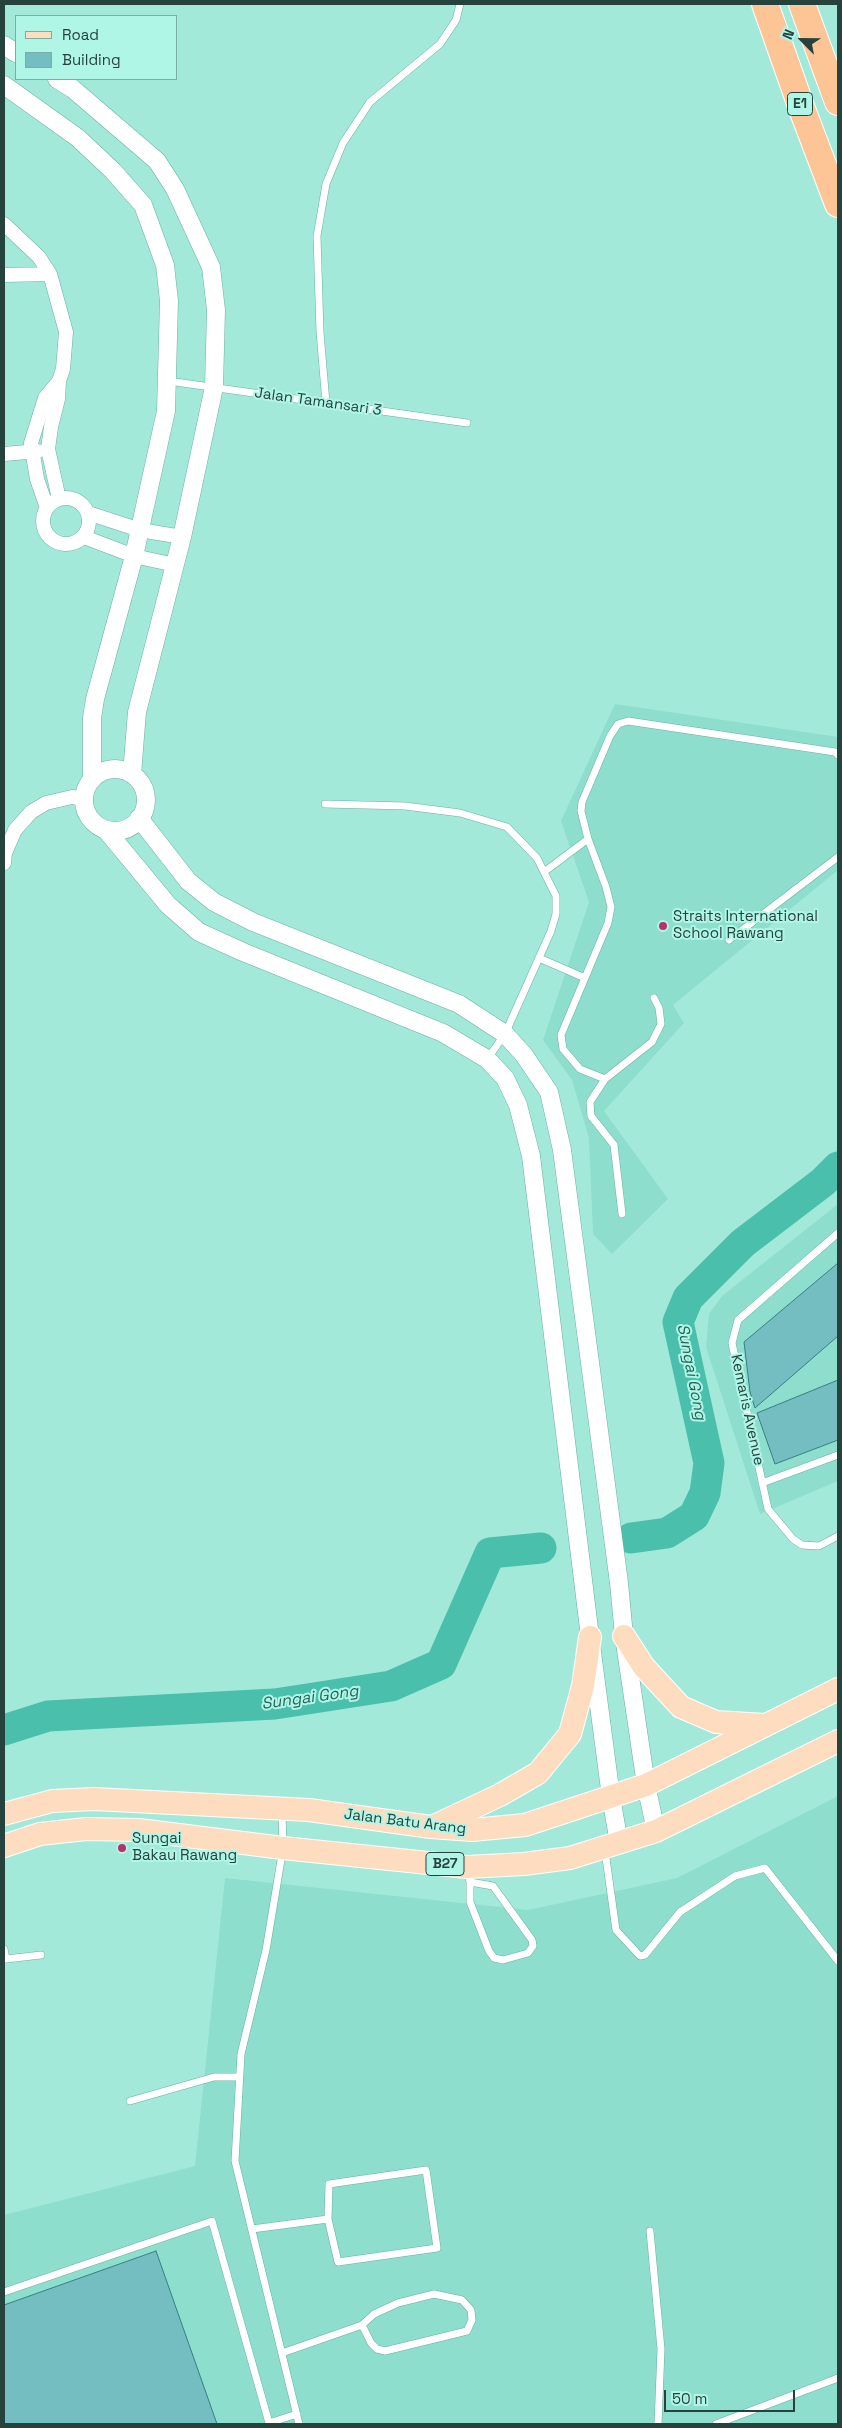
<!DOCTYPE html>
<style>
body{margin:0}
#map{position:relative;width:842px;height:2428px;overflow:hidden;background:#a3e9da;font-family:"Space Grotesk",sans-serif}
canvas{display:block}
.frame{position:absolute;inset:0;border:5px solid #25423c;pointer-events:none}
.legend{position:absolute;left:15px;top:15px;width:162px;height:65px;box-sizing:border-box;background:#b0f6e7;border:1px solid #78aea3;margin:0;padding:6px 9px;list-style:none;font-size:15px;color:#25423c}
.legend li{display:flex;align-items:center;gap:10px;height:25px}
.legend b{width:25px;border:1px solid #78aea3}
.north{position:absolute;left:777px;top:15px;width:50px;height:50px;-webkit-text-stroke:4px #b0f6e7;paint-order:stroke;rotate:293deg;font-size:14px;font-weight:700;line-height:20px;text-align:center;color:#25423c}
.north::after{content:'';display:block;margin:auto;width:18px;height:22px;background:#25423c;clip-path:polygon(50% 0,100% 100%,50% 72%,0 100%)}
.scale{position:absolute;left:664px;top:2390px;width:131px;height:22px;box-sizing:border-box;border:2px solid #25423c;border-top:0;padding-left:6px;font-size:15px;line-height:18px;white-space:nowrap;color:#25423c;-webkit-text-stroke:4px #b0f6e7;paint-order:stroke}
</style>
<div id="map">
<canvas width="842" height="2428"></canvas>
<div class="frame"></div>
<ul class="legend">
<li><b style="height:6px;background:#fedcc0"></b>Road</li>
<li><b style="height:14px;background:#74bdc1"></b>Building</li>
</ul>
<div class="north">N</div>
<div class="scale">50 m</div>
</div>
<script>
const g = document.querySelector('canvas').getContext('2d');
g.lineJoin = 'round';
function fillPath(path, color) {
  g.fillStyle = color;
  g.fill(path, 'evenodd');
}
function shape(rows) {
  const path = new Path2D();
  for (const r of rows) {
    if (r.length === 3) {
      path.moveTo(r[0] + r[2], r[1]);
      path.arc(r[0], r[1], r[2], 0, 2 * Math.PI);
      continue;
    }
    path.moveTo(r[0], r[1]);
    for (let i = 2; i < r.length; i += 2) path.lineTo(r[i], r[i + 1]);
  }
  return path;
}
function trace(path, color, width, dash) {
  g.strokeStyle = color;
  g.lineWidth = width;
  g.lineCap = dash ? 'butt' : 'round';
  g.setLineDash(dash || []);
  g.stroke(path);
}
function write(font, color, halo, rows, align = 'center') {
  g.font = font + ' "Space Grotesk",sans-serif';
  g.lineWidth = 4;
  g.setLineDash([]);
  g.textBaseline = 'middle';
  g.strokeStyle = halo;
  g.fillStyle = color;
  for (const [text, x, y, turn = 0] of rows) {
    g.save();
    g.translate(x, y);
    g.rotate((+turn || 0) * Math.PI / 180);
    g.textAlign = isNaN(turn) ? turn : align;
    if (halo) g.strokeText(text, 0, 0);
    g.fillText(text, 0, 0);
    g.restore();
  }
}
const built = shape([
 [615,704,838,737,838,870,673,1005,684,1023,604,1111,668,1199,612,1254,593,1234,589,1138,572,1080,543,1040,589,902,561,821],
 [838,1204,838,1481,760,1514,706,1347,709,1314,722,1296],
 [838,1796,838,2424,4,2424,4,2215,195,2166,225,1878,528,1910,677,1878]
]);
const river = shape([
 [631,1538,667,1533,694,1516,705,1493,709,1463,678,1322,688,1298,743,1243,823,1182,838,1167],
 [4,1730,48,1716,275,1704,391,1686,441,1664,490,1553,541,1548]
]);
const building = shape([
 [838,1263,838,1336,755,1408,750,1392,744,1342,838,1263],
 [838,1380,838,1440,775,1464,757,1413,838,1380],
 [156,2251,217,2424,4,2424,4,2305,156,2251]
]);
const service = shape([
 [168,381,467,423],
 [326,403,320,332,317,236,326,184,343,143,370,102,440,44,456,20,460,4],
 [325,804,405,806,460,813,507,827,537,858,556,896,556,914,551,931,505,1034,488,1058],
 [544,872,588,839],
 [729,940,838,857],
 [539,958,585,978],
 [605,1079,580,1069,563,1049,561,1035,608,923,611,907,606,887,588,839,581,811,582,802,610,736,618,724,628,721,835,752,838,755],
 [622,1214,614,1145,591,1116,590,1102,605,1079,652,1042,661,1024,659,1008,654,998],
 [838,1233,738,1320,732,1343,768,1509,793,1539,802,1545,819,1546,838,1536],
 [762,1483,838,1455],
 [282,1812,283,1848,266,1950,241,2054,235,2161,299,2424],
 [605,1851,616,1930,640,1956,645,1955,680,1912,735,1876,765,1868,838,1961],
 [467,1869,470,1882,470,1902,489,1951,494,1958,503,1960,528,1953,533,1946,532,1940,493,1886,470,1882],
 [4,1949,6,1959,41,1955],
 [130,2101,214,2077,239,2077],
 [252,2229,328,2219,338,2262,437,2248,426,2170,329,2184,328,2219],
 [650,2231,661,2349,658,2424],
 [4,2292,212,2221,269,2423,297,2414],
 [282,2353,362,2325,374,2314,398,2303,434,2294,462,2300,471,2310,472,2320,467,2331,385,2351,377,2349,371,2343,362,2325],
 [716,2424,838,2378]
]);
const minor = shape([
 [4,224,39,257,50,274,66,332,63,369,59,381,58,399,51,427,48,449,59,499],
 [4,275,50,274],
 [4,454,38,451],
 [66,521,23],
 [47,508,37,479,31,443,45,398,59,381],
 [88,513,140,530,182,537],
 [84,537,134,556,175,565],
 [4,863,5,853,15,830,31,812,46,803,72,797,84,799]
]);
const tertiary = shape([
 [4,45,16,53],
 [57,79,73,89,157,161,175,189,211,267,216,310,214,387,182,537,137,712,132,774],
 [4,85,78,138,113,171,143,205,165,265,169,301,166,411,134,556,95,699,92,718,92,779],
 [115,800,31],
 [139,818,188,881,214,902,253,922,459,1004,505,1034,524,1055,549,1092,562,1150,619,1583,624,1636,646,1785,656,1831],
 [106,830,168,905,199,932,243,952,443,1033,487,1059,505,1078,518,1105,531,1156,590,1637,611,1797,619,1843]
]);
const primary = shape([
 [624,1636,644,1667,681,1707,716,1722,765,1725],
 [4,1814,52,1801,94,1799,309,1810,431,1827,472,1830,525,1825,646,1785,838,1689],
 [434,1826,500,1795,538,1773,570,1734,583,1686,590,1637],
 [4,1846,40,1834,86,1829,139,1830,283,1848,467,1867,524,1864,570,1858,656,1831,838,1741]
]);
const motorway = shape([
 [765,4,802,109,838,204],
 [802,4,838,102]
]);
const markers = [
 [663,926,5,"#ba306a"],
 [122,1848,5,"#ba306a"]
];
const shields = [
 [800,104,25],
 [445,1864,38]
];
const shieldNames = [
 ["E1",800,104],
 ["B27",445,1864]
];
const streetNames = [
 ["Jalan Tamansari 3",318,402,8],
 ["Kemaris Avenue",747,1410,78],
 ["Jalan Batu Arang",405,1822,7]
];
const poiNames = [
 ["Straits International",673,917],
 ["School Rawang",673,934],
 ["Sungai",132,1839],
 ["Bakau Rawang",132,1856]
];
const waterNames = [
 ["Sungai Gong",691,1372,79],
 ["Sungai Gong",310,1698,-8]
];
fillPath(built, '#8edecd');
trace(river, '#4abfab', 31);
fillPath(building, '#74bdc1');
trace(building, '#368084', 1);
trace(service, '#6bb0a2', 8);
trace(minor, '#6bb0a2', 15);
trace(tertiary, '#6bb0a2', 19);
trace(primary, '#fff', 24);
trace(motorway, '#fff', 28);
trace(service, '#fff', 7);
trace(minor, '#fff', 14);
trace(tertiary, '#fff', 18);
trace(primary, '#fedcc0', 22);
trace(motorway, '#fdc496', 26);
for (const [x, y, r, color] of markers) {
  const dot = new Path2D();
  dot.arc(x, y, r, 0, 2 * Math.PI);
  g.fillStyle = color;
  g.fill(dot);
  trace(dot, '#b0f6e7', 2);
}
for (const [x, y, w] of shields) {
  const box = new Path2D();
  box.roundRect(x - w / 2, y - 11.5, w, 23, 4);
  g.fillStyle = '#b0f6e7';
  g.fill(box);
  trace(box, '#25423c', 1);
}
write('bold 14px', '#25423c', null, shieldNames);
write('15px', '#25423c', '#b0f6e7', streetNames);
write('15px', '#25423c', '#b0f6e7', poiNames, 'left');
write('italic 16px', '#246358', '#b0f6e7', waterNames);
</script>
